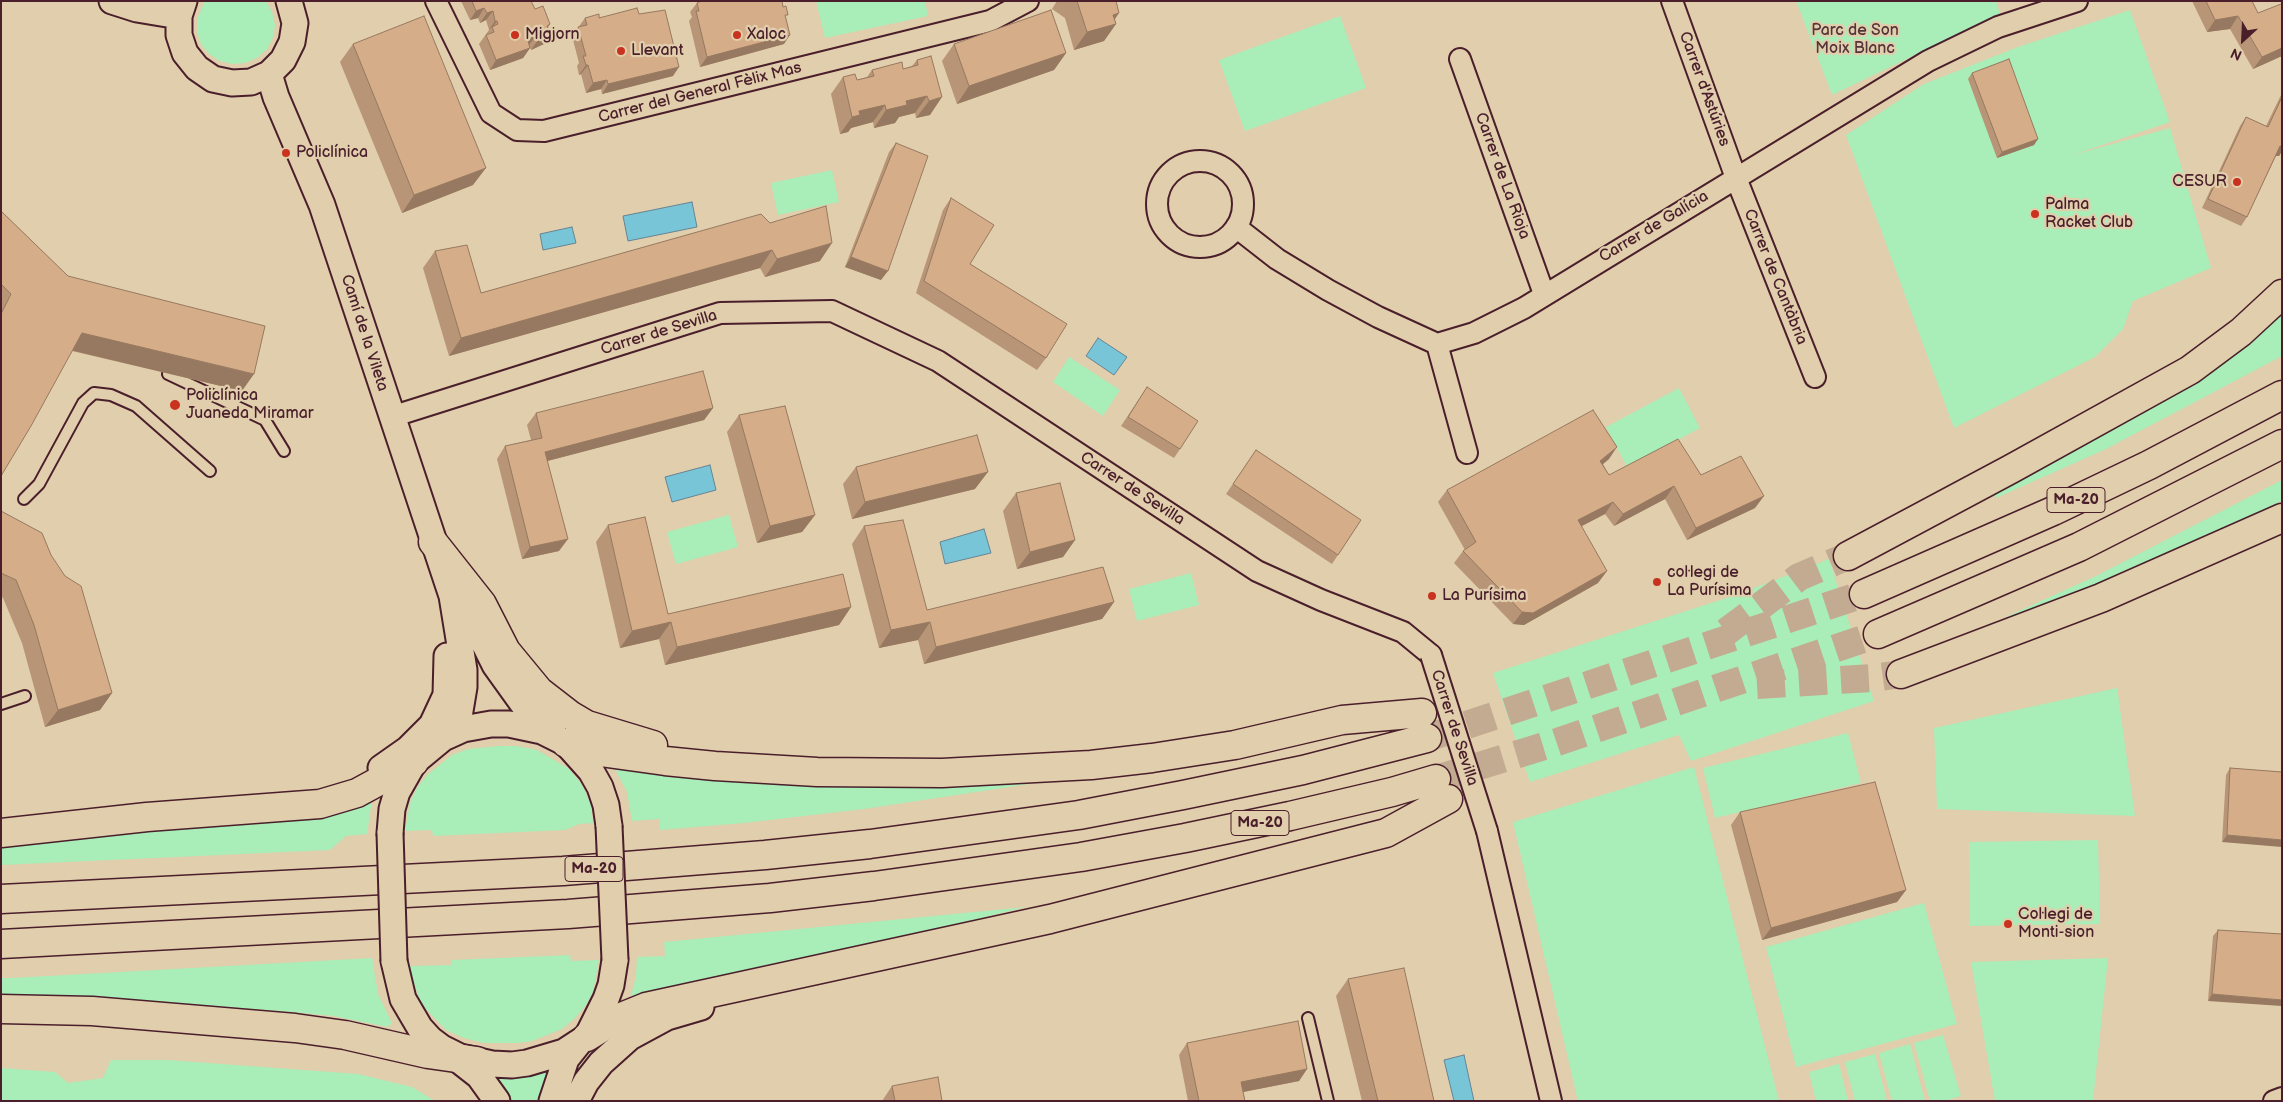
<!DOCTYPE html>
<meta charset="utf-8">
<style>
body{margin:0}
#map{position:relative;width:2283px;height:1102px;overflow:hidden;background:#e1ceac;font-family:"Balsamiq Sans",sans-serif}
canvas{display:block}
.frame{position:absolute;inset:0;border:2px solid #4a1f2b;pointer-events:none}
.north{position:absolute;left:2218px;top:15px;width:50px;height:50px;-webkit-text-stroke:4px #e1ceac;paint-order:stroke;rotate:205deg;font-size:14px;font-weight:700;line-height:20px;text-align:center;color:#4a1f2b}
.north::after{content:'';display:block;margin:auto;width:18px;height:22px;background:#4a1f2b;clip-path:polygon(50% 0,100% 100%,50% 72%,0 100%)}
</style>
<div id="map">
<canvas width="2283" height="1102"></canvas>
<div class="frame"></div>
<div class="north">N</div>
</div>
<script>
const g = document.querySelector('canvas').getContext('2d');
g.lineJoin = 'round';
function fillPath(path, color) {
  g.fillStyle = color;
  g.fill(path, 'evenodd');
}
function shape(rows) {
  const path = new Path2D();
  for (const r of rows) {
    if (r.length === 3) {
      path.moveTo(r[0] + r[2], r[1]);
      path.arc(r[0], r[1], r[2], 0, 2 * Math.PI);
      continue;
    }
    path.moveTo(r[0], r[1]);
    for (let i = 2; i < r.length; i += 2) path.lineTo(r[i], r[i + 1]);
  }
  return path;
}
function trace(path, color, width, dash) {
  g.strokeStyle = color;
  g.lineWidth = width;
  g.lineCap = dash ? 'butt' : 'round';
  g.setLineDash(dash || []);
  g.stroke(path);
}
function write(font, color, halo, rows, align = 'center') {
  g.font = font + ' "Balsamiq Sans",sans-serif';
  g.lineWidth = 4.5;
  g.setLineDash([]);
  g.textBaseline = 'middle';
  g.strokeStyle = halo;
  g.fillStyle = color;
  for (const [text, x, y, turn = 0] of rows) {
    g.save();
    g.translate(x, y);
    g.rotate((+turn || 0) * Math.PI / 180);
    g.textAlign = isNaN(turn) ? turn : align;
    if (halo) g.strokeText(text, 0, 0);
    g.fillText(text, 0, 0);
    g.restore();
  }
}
const green = shape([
 [205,1,266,1,272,12,275,25,273,37,267,49,257,58,245,63,232,64,220,61,209,54,201,44,197,32,197,19],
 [816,1,925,1,928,16,825,38],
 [1796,1,1996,1,2000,14,1832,95],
 [2130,10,2170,122,2073,155,2170,128,2211,268,2133,301,2123,329,2095,357,1954,428,1846,135,1924,84,2018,47],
 [1340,16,1366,88,1245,131,1219,60],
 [832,170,839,202,778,215,771,183],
 [2282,306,2282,356,2106,449,1996,498,1994,494],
 [1069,357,1120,390,1103,416,1053,382],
 [1679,388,1700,428,1627,467,1606,427],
 [2282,480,2282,501,2166,555,2010,620,2008,616,2096,576],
 [729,515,738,547,676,564,667,532],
 [1829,559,1874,701,1691,761,1679,735,1530,782,1493,673,1736,595],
 [1191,573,1199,605,1137,621,1129,589],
 [2117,688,2135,816,1937,809,1934,728],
 [1848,733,1861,783,1715,818,1703,768],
 [499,746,517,746,537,750,569,769,582,785,591,805,593,823,579,824,565,830,434,836,431,830,405,831,410,803,417,788,427,775,452,755,468,749],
 [614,767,1027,780,1029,784,864,809,744,823,660,830,659,819,632,821,627,792],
 [1694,767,1779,1101,1578,1101,1513,822],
 [372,799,367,834,346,836,330,850,1,865,1,845],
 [2098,840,2100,924,1970,926,1969,842],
 [1924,903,1957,1024,1796,1067,1766,947],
 [1026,907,965,922,629,1003,636,976,637,957,665,956,664,942],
 [570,955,571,961,599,960,593,992,586,1005,575,1018,562,1029,532,1041,517,1043,484,1043,464,1038,446,1030,422,1005,411,976,410,966,452,965,452,960],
 [372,958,378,994,392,1023,388,1027,333,1016,292,1012,103,997,1,994,1,978,11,978],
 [2108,958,2093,1101,1995,1101,1971,962],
 [1943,1035,1961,1096,1944,1101,1930,1101,1914,1043],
 [1910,1044,1925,1101,1892,1101,1879,1053],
 [1875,1054,1887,1101,1855,1101,1845,1062],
 [111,1060,168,1060,358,1074,412,1087,435,1101,1,1101,1,1068,55,1072,68,1083,103,1078],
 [1839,1064,1848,1101,1816,1101,1809,1072],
 [552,1068,540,1101,513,1101,495,1072]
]);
const water = shape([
 [692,202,697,227,628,241,623,216,692,202],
 [572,227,576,243,543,250,540,234,572,227],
 [1098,338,1127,357,1114,375,1086,356,1098,338],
 [710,465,716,490,672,502,665,477,710,465],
 [984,529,991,553,945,564,940,542,984,529],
 [1464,1055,1474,1101,1454,1101,1444,1060,1464,1055]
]);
const motorwayTunnel = shape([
 [1726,632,1799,577,1848,556],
 [1757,685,1872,678,1901,674],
 [1427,738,1864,594],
 [1436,779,1548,745,1878,634]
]);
const service = shape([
 [168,374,265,420,284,451],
 [24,499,39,484,83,403,94,393,111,395,136,406,210,471],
 [1,704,25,696],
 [1308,1018,1328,1101]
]);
const minor = shape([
 [436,1,491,113,517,130,544,131,990,21,1028,1],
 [1672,1,1736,178,1815,377],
 [1460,59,1544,294],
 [1200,204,43],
 [1236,227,1277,259,1328,290,1378,317,1437,344,1474,333,1524,308,1928,61,1998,27,2077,1],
 [1437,344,1467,453],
 [391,417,720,313,832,311,938,361,1257,571,1321,600,1403,632,1431,655],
 [1487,831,1551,1101],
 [2274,1101,2282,1098]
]);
const tertiary = shape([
 [112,1,137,9,179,16],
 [184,1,179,16,179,35,185,53,197,68,213,79,232,83,251,82,269,74,283,60,292,42,295,23,289,1],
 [269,74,276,97,322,205,452,596,464,670,464,687,459,717,443,738],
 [456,600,472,619,495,665,523,704,554,734],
 [381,768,408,749,432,725,446,695,447,656],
 [390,833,392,809,397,792,414,762,443,738,463,729,491,724,509,724,542,731,566,743,591,771,600,787,606,805,609,826],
 [394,961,403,999,420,1028,430,1039,442,1048,460,1057,492,1064,512,1065,527,1063,564,1052,587,1037,606,999,611,985,615,960],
 [456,1058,479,1076,497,1101],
 [552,1101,566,1059,578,1044],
 [576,1101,586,1082,601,1063,630,1037,667,1017,701,1007]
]);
const motorway = shape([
 [433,542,482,604,506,651,539,691,570,715,587,725,653,745],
 [1848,556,2011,469,2190,370,2241,332,2282,294],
 [1864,594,2053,511,2149,465,2282,395],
 [1878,634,2079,547,2282,444],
 [1901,674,2101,598,2282,518],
 [566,743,600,752,665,761,715,766,817,772,942,773,1091,765,1152,758,1235,745,1342,720,1422,713],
 [1,833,147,817,320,804,357,793,414,762],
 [1,899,563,871,765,855,870,844,1079,815,1183,795,1303,770,1427,738],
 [1,944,568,914,770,898,874,886,1081,857,1185,838,1290,816,1392,792,1436,779],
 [1,1009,92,1011,295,1028,345,1035,428,1054,477,1061],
 [587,1037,614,1020,646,1007,1050,919,1386,833,1448,799]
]);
const minorBridge = shape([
 [1431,655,1487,831]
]);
const tertiaryBridge = shape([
 [609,826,615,960],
 [390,833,394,961]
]);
const wall = shape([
 [461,1,531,1,535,9,550,24,548,28,551,35,544,44,531,50,529,45,530,48,523,58,490,70,479,44,489,30,486,20,480,23,478,18,470,20],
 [1057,1,1116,1,1115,20,1116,24,1104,41,1074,50,1065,18,1052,9],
 [2192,1,2252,1,2258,13,2282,5,2282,56,2253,69,2230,29,2207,32],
 [697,3,786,18,784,44,700,67,689,21,692,17,690,12],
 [585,18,599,18,673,76,602,94,601,89,586,93,581,74,579,75,577,66,579,63,572,36],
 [353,44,473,185,402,213,340,62],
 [954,44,1066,53,1054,70,957,104,942,61],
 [931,56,930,115,916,118,915,113,899,117,895,123,874,128,873,122,851,128,848,132,840,134,831,94,843,77,857,80,867,77,872,70,903,69,912,66,917,60],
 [1972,73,2034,145,1997,158,1968,79],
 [2282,93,2282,151,2279,156,2276,156,2247,217,2241,226,2202,208,2240,126,2246,117,2266,126],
 [896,143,881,280,845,267,889,152],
 [951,198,970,264,1046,358,1037,370,916,293,943,210],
 [1,211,68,276,242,391,72,351,1,476],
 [770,223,820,261,765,277,760,268,449,356,423,268,435,251,481,293],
 [1147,387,1180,449,1174,458,1121,426],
 [713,408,704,420,547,461,559,551,522,559,497,459,505,446,531,440,527,425,536,413],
 [739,415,815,515,802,532,757,543,727,432],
 [1256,450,1361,520,1332,564,1226,494],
 [1609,459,1603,464,1609,475,1701,475,1755,508,1687,540,1665,499,1614,526,1605,514,1582,526,1598,583,1524,625,1513,624,1454,563,1463,551,1465,550,1438,502,1447,490],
 [856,467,975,489,852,519,843,484],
 [1016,493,1075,540,1063,557,1017,569,1003,511],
 [1,511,51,555,112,693,100,710,45,727,22,643,3,598,1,596],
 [608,525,668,614,851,607,839,625,665,665,659,639,620,648,596,542],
 [864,526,927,610,1114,602,1102,619,924,664,918,640,879,648,852,544],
 [2230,768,2282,772,2222,842,2226,775],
 [1740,812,1906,890,1897,902,1762,940,1731,825],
 [2218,930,2282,934,2208,1001,2213,936],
 [1348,979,1434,1101,1362,1101,1336,996],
 [1187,1043,1307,1069,1299,1081,1243,1092,1245,1101,1188,1101,1179,1055],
 [892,1086,942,1101,882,1101]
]);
const shadedWall = shape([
 [484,8,478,18,470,20,476,11],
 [493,11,486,20,480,23,487,13],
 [1119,13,1111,25,1116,24,1104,41,1074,50,1087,32,1113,15],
 [2238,16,2230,29,2207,32,2215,20],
 [495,21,497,21,492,28,492,27,489,30],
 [551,35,544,44,531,50,538,40],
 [790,35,784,44,700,67,707,57],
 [536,36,529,45,528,41,531,38],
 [530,48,523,58,490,70,496,60],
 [2282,48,2282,56,2253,69,2262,57],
 [1066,53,1054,70,957,104,969,86],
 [586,65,588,65,581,74,579,75],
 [679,67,673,76,602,94,608,84],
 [607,80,601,89,586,93,593,83],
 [927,96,915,113,899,117,895,123,874,128,886,110,906,101],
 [942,97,930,115,916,118,929,101],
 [885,105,873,122,851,128,848,132,840,134,852,117,859,111],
 [2038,139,2034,145,1997,158,2002,152],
 [2280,146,2282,146,2282,151,2279,156,2273,156],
 [486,168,473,185,402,213,414,195],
 [832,243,820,261,765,277,777,259],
 [772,250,760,268,449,356,461,338],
 [851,257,888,271,881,280,845,267],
 [82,333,254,374,242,391,70,350],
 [713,408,704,420,536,464,545,452],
 [1617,447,1609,459,1592,473,1600,461],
 [988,472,975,489,852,519,865,502],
 [1674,486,1665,499,1614,526,1623,514],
 [1764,496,1755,508,1687,540,1696,528],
 [1613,502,1605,514,1570,532,1578,520],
 [815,515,802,532,757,543,770,526],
 [568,539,559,551,522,559,530,547],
 [1075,540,1063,557,1017,569,1030,552],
 [1607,571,1598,583,1524,625,1513,624,1522,612],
 [1114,602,1102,619,924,664,936,647],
 [851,607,839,625,665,665,677,647],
 [671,622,659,639,620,648,632,631],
 [930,622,918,640,879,648,891,630],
 [112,693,100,710,45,727,58,710],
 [2227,835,2282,840,2282,847,2222,842],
 [1906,890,1897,902,1762,940,1771,928],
 [2212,994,2282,1000,2282,1006,2208,1001],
 [1307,1069,1299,1081,1233,1094,1241,1082]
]);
const building = shape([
 [472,1,531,1,535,9,543,6,550,24,547,26,551,35,538,40,536,36,531,38,528,41,530,48,496,60,486,35,494,32,492,27,498,24,497,21,495,21,493,11,487,13,484,8,476,11,472,1],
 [701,1,782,1,783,7,786,6,788,15,785,15,790,35,707,57,696,11,699,11,697,3,701,1],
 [1077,1,1116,1,1119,13,1113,15,1116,24,1087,32,1077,1],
 [2206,1,2252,1,2258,13,2281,4,2282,5,2282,48,2262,57,2238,16,2215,20,2206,1],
 [637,8,639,14,665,10,679,67,608,84,607,80,593,83,588,65,586,65,583,56,586,56,578,27,587,25,585,18,599,14,599,18,637,8],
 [1051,10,1066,53,969,86,954,44,1051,10],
 [424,16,486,168,414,195,353,44,424,16],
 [931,56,942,97,929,101,927,96,906,101,907,105,886,110,885,105,859,111,860,115,852,117,843,77,855,74,857,80,874,76,872,70,902,62,903,69,918,65,917,60,931,56],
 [2009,59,2038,139,2002,152,1972,73,2009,59],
 [2282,97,2282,146,2280,146,2247,217,2208,199,2246,117,2268,127,2282,97],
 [896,143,928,156,888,271,851,257,896,143],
 [951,198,994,225,970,264,1067,324,1046,358,924,281,951,198],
 [826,206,832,243,777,259,772,250,461,338,435,251,467,245,481,293,761,214,770,223,826,206],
 [1,211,68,276,265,326,254,374,82,333,31,426,1,476,1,314,11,294,1,284,1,211],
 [703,371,713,408,545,452,568,539,530,547,505,446,542,438,536,413,703,371],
 [1147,387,1198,421,1180,449,1128,417,1147,387],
 [785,406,815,515,770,526,739,415,785,406],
 [1593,410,1617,447,1600,461,1609,475,1678,439,1701,475,1741,456,1764,496,1696,528,1674,486,1623,514,1613,502,1578,520,1607,571,1533,613,1522,612,1463,551,1476,542,1447,490,1593,410],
 [977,435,988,472,865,502,856,467,977,435],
 [1256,450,1361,520,1338,555,1233,484,1256,450],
 [1060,483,1075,540,1030,552,1016,493,1060,483],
 [1,511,42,533,51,555,65,576,81,586,112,693,58,710,34,625,16,580,1,573,1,511],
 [645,517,668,614,843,574,851,607,677,647,671,622,632,631,608,525,645,517],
 [903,520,927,610,1103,567,1114,602,936,647,930,622,891,630,864,526,903,520],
 [2230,768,2282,772,2282,840,2227,835,2230,768],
 [1875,782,1906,890,1771,928,1740,812,1875,782],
 [2218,930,2282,934,2282,1000,2212,994,2218,930],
 [1404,968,1434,1101,1378,1101,1348,979,1404,968],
 [1298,1021,1307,1069,1241,1082,1245,1101,1199,1101,1187,1043,1298,1021],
 [938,1077,942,1101,895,1101,892,1086,938,1077]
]);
const markers = [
 [515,35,5,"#c8321e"],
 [737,35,5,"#c8321e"],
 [621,51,5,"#c8321e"],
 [286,153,5,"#c8321e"],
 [2237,182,5,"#c8321e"],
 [2035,214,5,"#c8321e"],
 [175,405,6,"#c8321e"],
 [1657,582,5,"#c8321e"],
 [1432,596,5,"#c8321e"],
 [2008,924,5,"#c8321e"]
];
const shields = [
 [2076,500,58],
 [1260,823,58],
 [594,869,58]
];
const shieldNames = [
 ["Ma-20",2076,500],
 ["Ma-20",1260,823],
 ["Ma-20",594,869]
];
const parkNames = [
 ["Parc de Son",1855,31],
 ["Moix Blanc",1855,49]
];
const poiNames = [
 ["Migjorn",525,35],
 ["Xaloc",747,35],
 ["Llevant",631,51],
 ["Policlínica",296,153],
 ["CESUR",2227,182,"right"],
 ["Palma",2045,205],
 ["Racket Club",2045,223],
 ["Policlínica",186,396],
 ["Juaneda Miramar",186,414],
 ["col·legi de",1667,573],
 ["La Purísima",1667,591],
 ["La Purísima",1442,596],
 ["Col·legi de",2018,915],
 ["Monti-sion",2018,933]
];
const streetNames = [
 ["Carrer d'Astúries",1704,89,70],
 ["Carrer del General Fèlix Mas",700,93,-14],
 ["Carrer de La Rioja",1502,176,70],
 ["Carrer de Galícia",1654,227,-31],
 ["Carrer de Cantàbria",1775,277,68],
 ["Camí de la Vileta",364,333,72],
 ["Carrer de Sevilla",659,333,-17],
 ["Carrer de Sevilla",1132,489,33],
 ["Carrer de Sevilla",1454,728,72]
];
fillPath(green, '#a9edb8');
fillPath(water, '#78c5d7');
trace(water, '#668392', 1);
trace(motorwayTunnel, '#c3ab92', 28, [28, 14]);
trace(service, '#4a1f2b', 14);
trace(minor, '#4a1f2b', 24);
trace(tertiary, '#4a1f2b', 29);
trace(motorway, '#4a1f2b', 31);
trace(service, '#e1ceac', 10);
trace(minor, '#e1ceac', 20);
trace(tertiary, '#e1ceac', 25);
trace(motorway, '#e1ceac', 28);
trace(minorBridge, '#4a1f2b', 24, []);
trace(tertiaryBridge, '#4a1f2b', 29, []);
trace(minorBridge, '#e1ceac', 20);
trace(tertiaryBridge, '#e1ceac', 25);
fillPath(wall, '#b89576');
fillPath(shadedWall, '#967960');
fillPath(building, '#d6ad89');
trace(building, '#967960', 1);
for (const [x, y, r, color] of markers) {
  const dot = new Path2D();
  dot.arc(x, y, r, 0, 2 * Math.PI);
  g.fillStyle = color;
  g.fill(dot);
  trace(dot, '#e1ceac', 2);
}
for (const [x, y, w] of shields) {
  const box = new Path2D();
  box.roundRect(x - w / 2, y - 12.5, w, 25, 4);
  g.fillStyle = '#e1ceac';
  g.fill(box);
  trace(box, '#4a1f2b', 1);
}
write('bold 15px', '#4a1f2b', null, shieldNames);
write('16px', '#543439', '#e1ceac', parkNames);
write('16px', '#4a1f2b', '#e1ceac', poiNames, 'left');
write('16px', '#4a1f2b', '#e1ceac', streetNames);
</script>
